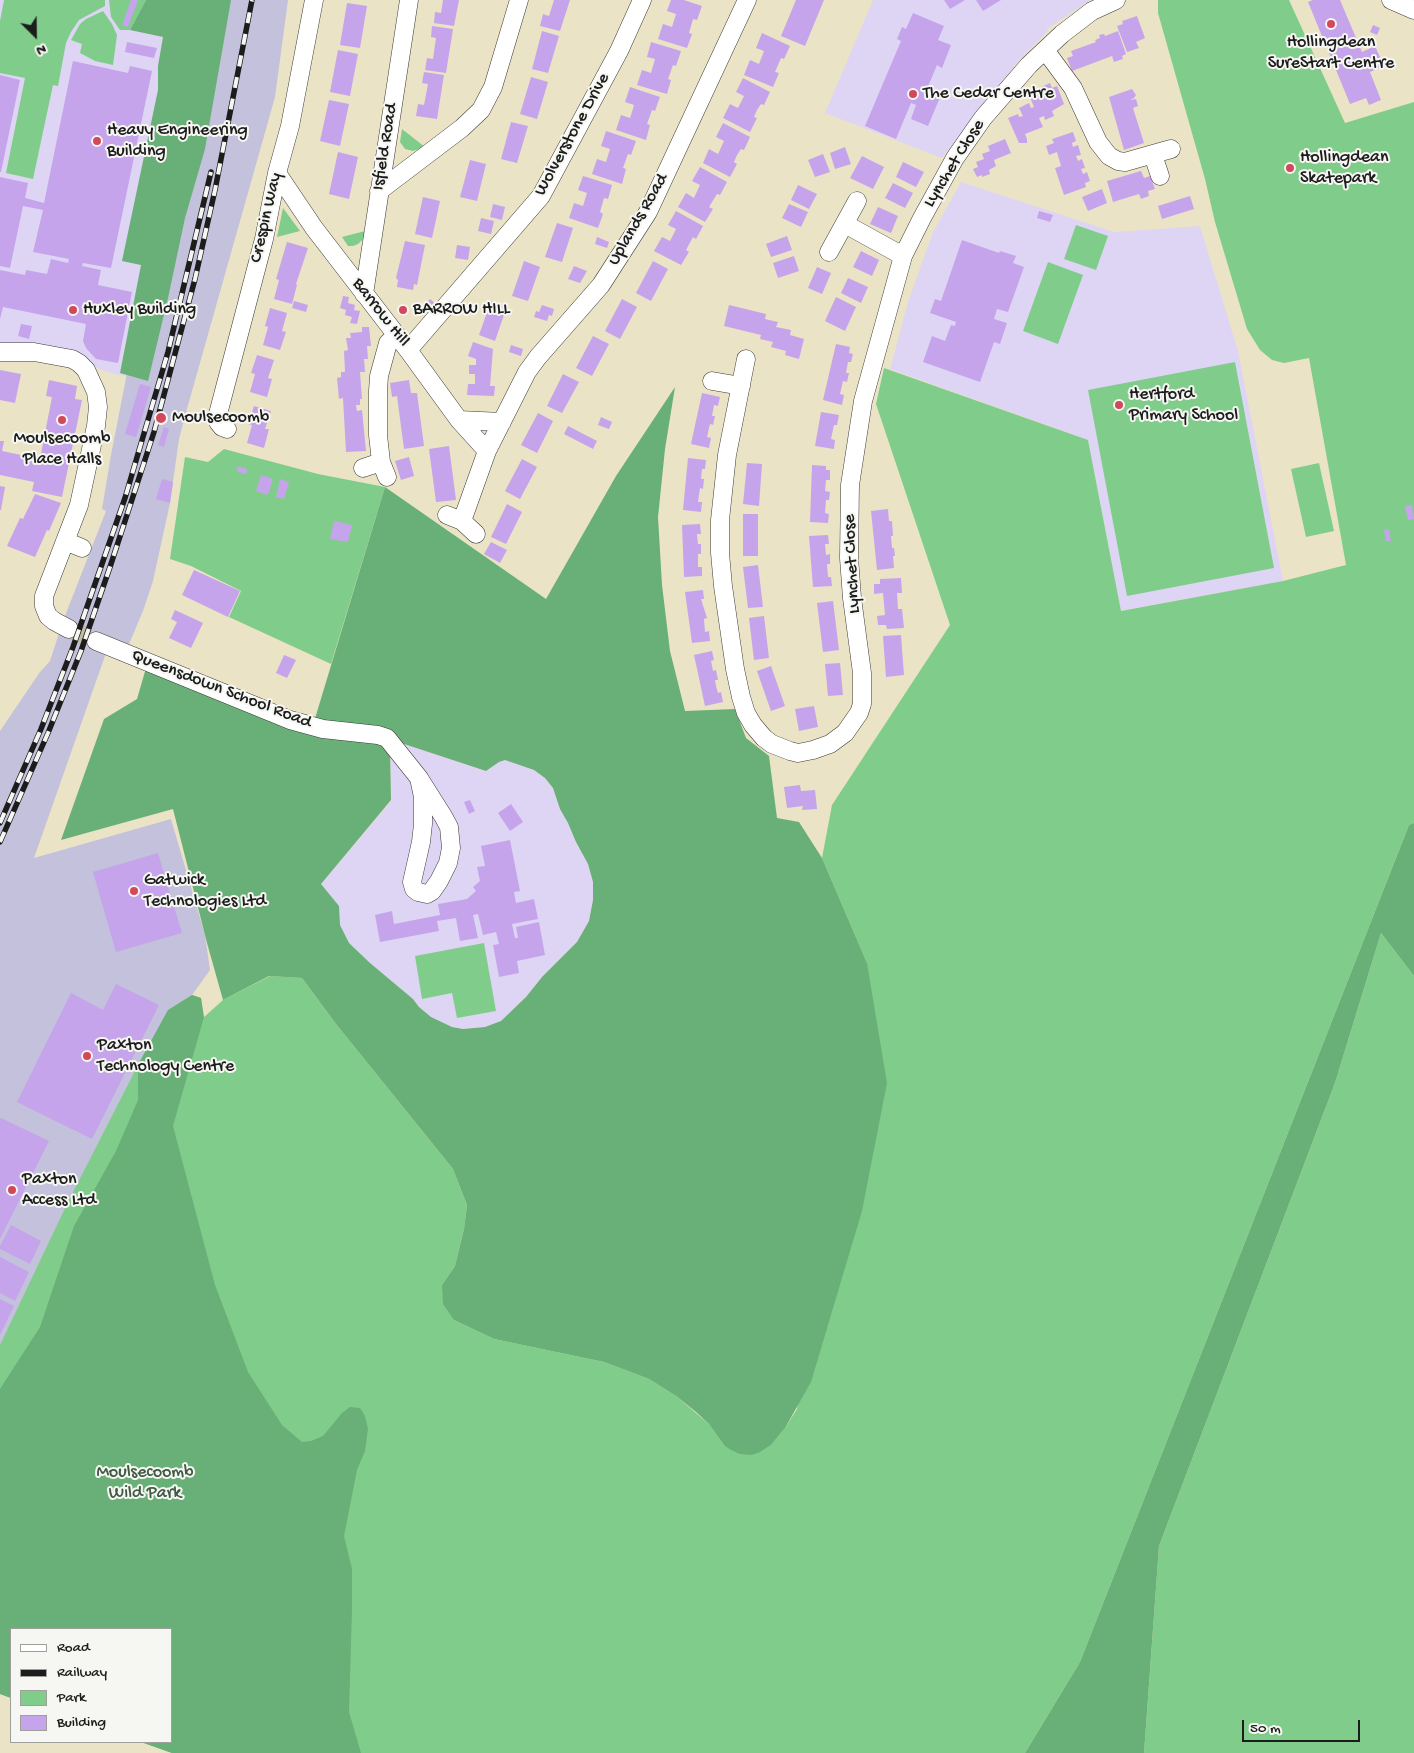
<!DOCTYPE html>
<style>
body{margin:0}
#map{position:relative;width:1414px;height:1753px;overflow:hidden;background:#ebe3c5;font-family:"Gochi Hand",sans-serif}
canvas{display:block}
.legend{position:absolute;left:10px;top:1628px;width:162px;height:115px;box-sizing:border-box;background:#f6f6f2;border:1px solid #9f9f9c;margin:0;padding:6px 9px;list-style:none;font-size:15px;color:#1c1c1c}
.legend li{display:flex;align-items:center;gap:10px;height:25px}
.legend b{width:25px;border:1px solid #9f9f9c}
.north{position:absolute;left:10px;top:10px;width:50px;height:50px;-webkit-text-stroke:4px #f6f6f2;paint-order:stroke;rotate:157deg;font-size:14px;font-weight:700;line-height:20px;text-align:center;color:#1c1c1c}
.north::after{content:'';display:block;margin:auto;width:18px;height:22px;background:#1c1c1c;clip-path:polygon(50% 0,100% 100%,50% 72%,0 100%)}
.scale{position:absolute;left:1242px;top:1720px;width:118px;height:22px;box-sizing:border-box;border:2px solid #1c1c1c;border-top:0;padding-left:6px;font-size:15px;line-height:18px;white-space:nowrap;color:#1c1c1c;-webkit-text-stroke:4px #f6f6f2;paint-order:stroke}
</style>
<div id="map">
<canvas width="1414" height="1753"></canvas>
<ul class="legend">
<li><b style="height:6px;background:#fff"></b>Road</li>
<li><b style="height:6px;background:#1c1c1c"></b>Railway</li>
<li><b style="height:14px;background:#80cd8b"></b>Park</li>
<li><b style="height:14px;background:#c5a4eb"></b>Building</li>
</ul>
<div class="north">N</div>
<div class="scale">50 m</div>
</div>
<script>
const g = document.querySelector('canvas').getContext('2d');
g.lineJoin = 'round';
function fillPath(path, color) {
  g.fillStyle = color;
  g.fill(path, 'evenodd');
}
function shape(rows) {
  const path = new Path2D();
  for (const r of rows) {
    path.moveTo(r[0], r[1]);
    for (let i = 2; i < r.length; i += 2) path.lineTo(r[i], r[i + 1]);
  }
  return path;
}
function trace(path, color, width, dash) {
  g.strokeStyle = color;
  g.lineWidth = width;
  g.lineCap = dash ? 'butt' : 'round';
  g.setLineDash(dash || []);
  g.stroke(path);
}
function write(font, color, halo, rows, align = 'center') {
  g.font = font + ' "Gochi Hand",sans-serif';
  g.lineWidth = 4;
  g.setLineDash([]);
  g.textBaseline = 'middle';
  g.strokeStyle = halo;
  g.fillStyle = color;
  for (const [text, x, y, turn = 0] of rows) {
    g.save();
    g.translate(x, y);
    g.rotate((+turn || 0) * Math.PI / 180);
    g.textAlign = isNaN(turn) ? turn : align;
    if (halo) g.strokeText(text, 0, 0);
    g.fillText(text, 0, 0);
    g.restore();
  }
}
const built = shape([
 [0,0,231,0,150,382,107,372,55,351,0,351],
 [873,0,1090,0,1047,29,1048,31,1020,59,942,158,825,113],
 [961,182,1114,232,1200,226,1238,351,1283,581,1121,611,1088,440,890,369,908,302,933,232],
 [395,741,486,771,499,761,505,760,534,770,545,778,553,788,560,809,569,823,576,842,588,864,593,882,593,900,589,921,577,942,542,977,526,997,501,1021,485,1027,463,1029,452,1027,431,1017,419,1007,413,999,370,963,349,943,340,925,338,906,321,884,391,801,390,748]
]);
const industrial = shape([
 [200,0,288,0,275,97,185,416,179,439,170,503,153,581,143,611,129,644,111,641,84,630,80,640,106,653,34,858,171,819,205,935,210,970,192,995,168,1010,0,1355,0,731,40,672,50,661,63,621,106,511,102,509,111,455]
]);
const green = shape([
 [4,0,105,0,105,6,79,20,71,32,66,43,58,86,53,85,33,179,6,173,25,78,0,73,0,21],
 [109,0,146,0,130,30,120,30,111,17],
 [1158,0,1289,0,1345,123,1414,102,1414,823,1409,825,1080,1662,1025,1753,172,1753,141,1742,171,1742,171,1629,11,1629,11,1698,0,1694,0,1345,67,1204,138,1065,168,1010,192,995,201,998,203,1018,223,1000,270,976,302,978,336,1024,453,1169,467,1205,464,1229,455,1266,442,1285,454,1320,494,1339,604,1362,649,1379,676,1396,710,1425,772,1444,785,1428,797,1409,867,963,822,858,832,805,950,625,876,404,884,368,1088,440,1121,611,1283,581,1346,565,1309,358,1284,363,1272,360,1260,350,1247,329,1215,222,1205,179,1158,13],
 [103,11,112,24,117,35,113,65,95,61,80,53,82,44,71,40,80,24,86,19],
 [402,129,425,147,413,151,405,149,400,142],
 [283,208,300,231,277,237],
 [1076,225,1108,236,1096,270,1064,259],
 [365,231,363,239,358,244,353,246,348,246,342,237],
 [1048,262,1083,275,1058,344,1023,331],
 [1235,362,1274,568,1127,596,1088,390],
 [224,449,318,474,385,487,331,664,229,617,241,591,191,566,170,559,185,457,208,462],
 [1319,463,1334,531,1306,537,1291,469],
 [1381,933,1414,976,1414,1753,1144,1753,1159,1546,1335,1083],
 [484,943,496,1011,457,1018,452,993,422,999,415,956]
]);
const forest = shape([
 [146,0,231,0,205,149,185,218,168,298,148,381,120,373,141,265,122,261,158,90,158,66,163,37,130,30],
 [675,387,665,449,658,517,662,585,670,651,685,711,735,709,746,738,769,756,777,818,799,822,822,858,867,963,887,1083,862,1211,811,1382,785,1428,772,1444,760,1452,752,1455,740,1454,731,1450,725,1446,710,1425,696,1412,676,1396,649,1379,604,1362,494,1339,454,1320,443,1304,442,1285,455,1266,464,1229,467,1205,453,1169,336,1024,302,978,269,976,223,1000,207,943,173,809,61,840,104,719,137,699,146,668,310,735,385,487,546,599,616,476],
 [395,741,486,771,499,762,505,760,534,770,545,778,553,788,560,809,568,823,576,842,588,864,593,882,593,900,589,921,577,942,542,977,526,997,501,1021,485,1027,463,1029,452,1027,431,1017,419,1007,413,999,370,963,349,943,340,925,339,906,321,884,391,800,390,748],
 [1414,823,1414,976,1381,933,1335,1083,1159,1546,1144,1753,1025,1753,1080,1662,1409,825],
 [192,995,201,998,204,1017,173,1126,215,1285,248,1372,282,1425,302,1442,311,1441,323,1436,342,1413,350,1407,360,1408,365,1416,368,1429,365,1451,357,1470,344,1536,352,1569,352,1610,349,1712,361,1753,172,1753,141,1742,171,1742,171,1629,11,1629,11,1698,0,1694,0,1389,40,1327,74,1226,116,1151,138,1100,138,1065,168,1010]
]);
const building = shape([
 [131,0,138,0,128,27,122,25],
 [443,0,459,0,454,26,434,23,435,12,441,13],
 [554,0,570,0,560,31,540,26,543,14,549,16],
 [671,0,684,0,702,6,697,20,693,19,689,33,692,34,687,48,658,39,663,24,672,27,676,14,667,11],
 [796,0,824,0,805,46,781,36],
 [944,0,965,0,950,9],
 [976,0,1001,0,983,11],
 [1313,0,1340,0,1362,52,1375,46,1384,66,1370,72,1381,100,1369,105,1366,98,1350,104,1308,2],
 [347,3,367,6,360,48,340,45],
 [913,13,944,26,938,40,951,45,942,68,937,65,927,89,941,95,928,126,911,119,916,105,911,103,896,139,865,126,901,41,897,39,902,27,906,29],
 [1137,16,1145,38,1136,42,1139,48,1127,52,1117,26,1123,24,1122,21],
 [1373,25,1380,28,1377,35,1370,32],
 [432,26,453,29,446,73,425,70,427,58,433,59,436,38,431,37],
 [542,31,559,36,548,73,532,69],
 [1118,31,1126,54,1122,56,1123,59,1114,62,1112,56,1072,71,1067,58,1073,56,1071,51,1096,42,1095,40,1100,38,1099,35,1104,34,1105,36],
 [762,33,790,46,784,59,781,58,775,72,779,73,773,87,744,75,750,60,759,64,764,51,756,48],
 [127,42,157,48,154,58,125,52],
 [651,42,681,51,676,66,673,65,668,79,671,80,667,94,637,85,642,70,651,73,655,59,647,57],
 [338,50,358,54,350,96,330,92],
 [73,61,128,73,130,66,152,71,111,268,83,263,82,266,101,270,98,285,132,292,118,363,96,359,86,348,83,341,86,324,3,307,0,319,0,270,25,275,26,270,47,274,51,259,68,263,69,259,33,252,43,210,23,206,10,268,0,266,0,177,28,183,25,198,44,203],
 [424,72,444,75,437,119,416,116,418,104,424,105,428,84,422,83],
 [0,75,20,80,1,172,0,172],
 [531,77,548,82,537,119,520,114],
 [743,78,770,92,764,105,761,104,757,110,754,117,757,118,750,132,723,118,730,104,738,108,744,96,736,92],
 [1050,83,1052,88,1057,86,1064,104,1052,111,1054,116,1045,120,1044,116,1039,118,1043,127,1025,134,1027,139,1027,143,1019,143,1008,118,1018,114,1019,117,1023,116,1019,108,1029,103,1031,108,1034,107,1030,97,1039,93,1041,98,1045,96,1041,87],
 [630,87,660,97,655,111,652,110,647,124,650,125,646,140,616,130,621,115,630,118,632,112,634,105,625,102],
 [1132,89,1136,95,1134,98,1130,100,1136,99,1138,106,1133,108,1144,143,1124,150,1109,97],
 [329,100,349,104,340,146,320,141],
 [511,122,528,126,517,163,501,159],
 [723,123,750,137,744,150,741,149,737,155,734,162,737,164,730,177,703,163,709,149,718,154,724,141,716,137],
 [606,131,636,141,631,155,628,154,623,168,626,169,622,184,592,174,597,159,606,162,610,149,601,146],
 [1073,132,1076,141,1072,143,1073,147,1078,145,1081,155,1076,156,1078,161,1082,159,1085,168,1081,169,1083,174,1087,172,1090,181,1085,183,1086,187,1064,195,1055,168,1061,166,1057,152,1049,155,1046,146,1054,143,1052,139],
 [1005,139,1011,153,994,160,996,166,989,170,990,174,982,177,982,175,977,177,973,169,978,167,976,162,984,159,982,154,990,151,988,146],
 [845,147,851,164,835,169,830,153],
 [338,152,358,157,349,199,329,194],
 [823,154,830,172,815,177,808,160],
 [862,156,884,167,873,189,850,178],
 [470,160,486,164,477,201,460,197],
 [903,162,924,172,916,187,896,177],
 [700,167,727,182,720,195,717,194,709,207,713,209,705,222,678,207,686,193,694,198,700,185,692,181],
 [1141,171,1144,178,1150,176,1155,189,1148,191,1149,196,1141,199,1139,194,1113,202,1107,181],
 [583,176,612,185,608,199,604,198,600,212,603,214,598,228,569,218,574,203,583,206,587,193,578,190],
 [893,183,913,193,905,208,885,198],
 [798,185,817,194,809,209,791,200],
 [1102,189,1107,203,1088,211,1082,197],
 [1190,196,1194,209,1162,219,1158,206],
 [423,197,440,201,432,238,415,234],
 [493,204,505,207,502,220,490,217],
 [789,204,808,212,801,227,782,218],
 [878,207,898,216,891,233,870,224],
 [676,211,703,226,696,239,693,237,686,250,689,252,681,265,654,251,662,237,670,241,676,229,668,225],
 [1039,211,1053,215,1050,222,1037,218],
 [481,218,494,221,491,234,478,231],
 [557,223,573,228,562,262,545,257],
 [787,236,792,250,771,257,766,244],
 [597,237,609,242,607,248,595,244],
 [962,240,999,253,1000,251,1016,256,1013,263,1024,267,1008,312,997,309,994,319,1007,323,1000,344,994,342,980,382,923,362,932,336,945,341,951,325,955,326,956,322,930,313,935,299,941,301],
 [405,241,425,245,417,285,414,284,413,290,397,287,398,280,396,278],
 [287,242,308,248,296,284,297,285,292,304,274,299,279,280,276,279],
 [457,245,470,247,468,260,455,258],
 [861,251,879,260,872,276,853,267],
 [794,256,799,271,778,278,773,263],
 [524,261,540,267,528,301,512,296],
 [653,261,668,269,651,301,636,293],
 [574,266,587,271,580,283,568,279],
 [817,267,831,273,822,294,808,288],
 [848,278,868,287,861,303,841,293],
 [343,296,349,297,348,303,355,305,354,310,360,311,357,324,350,323,352,317,345,315,346,310,340,308],
 [836,297,856,307,845,331,825,321],
 [430,299,436,304,430,312,424,307],
 [622,299,637,307,620,339,605,331],
 [294,301,308,305,306,312,292,308],
 [491,301,507,306,495,341,479,335],
 [404,304,408,310,401,316,397,310],
 [542,305,554,309,552,316,549,315,547,321,534,317,536,311,539,312],
 [729,305,766,314,765,319,778,322,776,327,791,330,790,335,804,339,799,359,785,355,786,351,771,347,773,342,760,339,761,335,724,326],
 [270,308,287,313,282,331,286,332,280,350,263,345,268,327,265,326],
 [21,324,32,326,29,339,18,336],
 [362,327,369,327,371,346,367,346,368,359,364,359,365,372,360,372,362,399,360,399,360,405,356,405,357,411,362,410,366,451,346,452,343,398,339,399,337,378,341,377,341,372,345,372,344,351,348,350,346,338,351,338,350,333,362,332],
 [593,336,609,344,592,376,576,368],
 [473,342,493,349,490,386,495,386,494,396,467,395,468,384,475,384,475,374,469,374,469,365,476,365,476,359,468,356],
 [836,344,850,347,849,353,853,354,851,362,848,362,846,373,849,373,847,382,843,381,840,394,844,395,842,405,823,400],
 [511,345,523,349,521,356,509,352],
 [257,355,274,360,268,378,272,379,267,397,250,392,255,374,251,373],
 [0,370,21,374,15,403,0,400],
 [563,374,579,382,562,413,547,406],
 [49,380,77,386,75,399,82,400,62,497,32,491,34,482,0,475,0,441,4,441,2,451,40,459,52,397,46,396],
 [409,380,411,393,417,393,424,446,404,449,397,396,392,397,390,383],
 [140,384,151,387,136,437,125,434],
 [702,393,720,397,718,406,714,405,712,416,715,416,713,425,710,424,707,437,711,438,709,448,691,444],
 [254,406,271,411,265,429,269,429,264,448,247,443,252,425,248,424],
 [821,412,839,415,837,425,834,425,831,439,835,440,834,449,815,446],
 [538,413,553,421,537,453,521,445],
 [601,417,612,422,609,429,598,425],
 [568,426,597,441,593,449,564,434],
 [164,427,169,429,164,447,158,445],
 [449,446,456,500,436,502,429,449],
 [409,457,414,476,401,480,395,461],
 [688,458,706,460,705,469,702,469,701,479,704,479,703,489,700,488,698,502,702,502,701,512,683,510],
 [522,459,537,467,520,499,505,491],
 [747,463,762,464,759,506,743,504],
 [812,465,826,466,826,470,830,470,830,480,826,480,825,491,830,492,829,500,826,500,825,513,829,514,828,523,810,522],
 [238,466,247,469,246,474,237,472],
 [261,475,273,479,268,495,256,491],
 [162,479,173,482,170,503,156,499],
 [280,479,289,482,284,499,276,497],
 [0,486,5,487,1,510,0,510],
 [35,494,61,503,49,531,47,530,35,557,7,546,20,518,23,519],
 [507,504,522,512,506,544,491,537],
 [1412,505,1414,519,1408,520,1405,506],
 [888,509,889,521,892,521,893,536,891,536,892,548,894,548,895,556,893,556,894,568,877,570,871,511],
 [743,514,758,514,758,556,743,556],
 [334,521,352,525,348,542,330,539],
 [700,524,701,534,697,534,698,544,701,544,701,554,698,554,698,567,702,567,702,576,684,577,682,525],
 [1389,529,1391,541,1386,541,1384,530],
 [828,535,829,544,825,544,826,555,830,554,830,564,827,564,828,577,831,577,832,586,813,587,809,536],
 [491,542,507,550,500,563,484,554],
 [758,565,763,607,748,608,743,567],
 [194,570,240,591,228,617,182,595],
 [901,578,902,593,897,593,898,609,902,609,904,628,887,629,886,625,878,625,877,616,885,615,883,593,874,594,874,584,880,584,880,579],
 [703,590,704,599,701,599,707,618,704,619,705,632,709,631,710,641,692,643,685,592],
 [833,601,839,650,823,652,817,603],
 [175,610,203,623,191,648,169,638,177,622,171,619],
 [764,616,769,658,754,660,749,618],
 [901,635,904,675,886,677,883,636],
 [712,651,714,660,711,661,713,671,716,670,718,680,715,680,716,686,718,693,721,692,723,702,705,706,694,655],
 [284,655,296,660,287,678,276,673],
 [840,663,843,695,828,696,825,664],
 [771,666,785,706,771,711,757,671],
 [814,706,818,727,799,731,795,709],
 [800,785,801,791,815,790,817,809,802,810,803,806,787,808,784,787],
 [470,800,475,811,469,814,464,802],
 [511,804,523,822,510,831,498,813],
 [510,840,520,891,514,892,516,903,534,899,538,919,512,924,515,938,518,938,516,927,539,922,545,955,517,961,519,973,499,977,493,945,499,944,496,932,483,935,478,914,473,915,478,938,460,941,456,918,437,921,439,931,380,942,375,915,392,911,394,924,440,915,438,904,467,899,476,891,473,887,480,881,477,867,485,866,481,846],
 [158,853,182,933,116,952,93,872],
 [116,984,159,1005,92,1139,17,1102,71,993,103,1010],
 [1,1118,49,1141,0,1239,0,1119],
 [11,1225,41,1241,30,1264,0,1249,0,1246],
 [0,1257,29,1272,15,1301,0,1293],
 [0,1299,14,1306,0,1335]
]);
const streetTunnel = shape([
 [69,629,96,641]
]);
const street = shape([
 [1391,0,1414,10],
 [1045,50,1073,88,1098,142,1109,156,1118,161,1125,162,1171,149],
 [1153,155,1160,176],
 [277,173,314,228,408,350,459,420,487,451],
 [379,191,462,128,481,110,493,87,519,0],
 [845,224,903,256],
 [829,252,857,201],
 [364,294,409,0],
 [408,350,541,196,619,51,642,0],
 [0,352,34,352,72,359,79,363,86,370,96,392,98,407,96,426,79,505,44,596,44,606,48,616,54,621,69,629],
 [746,359,727,455,720,520,720,553,723,586,735,669,741,697,746,713,753,725,764,738,772,744,790,751,798,753,813,750,830,744,845,733,859,713,862,704,862,673,852,598,849,558,850,485,863,401,903,256,922,218,955,158,983,118,1029,65,1062,34,1092,11,1116,0],
 [712,381,741,386],
 [459,420,502,422],
 [227,429,222,427,218,422,218,414,264,239,277,173,290,126,314,0],
 [363,468,381,462],
 [387,477,381,462,378,435,378,391,379,376,388,343,396,336],
 [447,515,462,521,476,534],
 [462,521,487,451,527,372,538,357,601,285,648,212,747,0],
 [65,541,82,548],
 [96,641,290,720,323,729,378,735,387,738,419,778,443,816,449,827,451,848,448,863,439,881,432,891,427,894,418,892,414,889,412,882,421,842,423,824,423,797,419,778]
]);
const rail = shape([
 [0,823,41,729,73,647,125,498,168,352,211,172],
 [0,842,48,733,81,651,110,567,154,432,195,279,215,190,252,0]
]);
const markers = [
 [1331,24,5,"#d1495b"],
 [913,94,5,"#d1495b"],
 [97,141,5,"#d1495b"],
 [1290,168,5,"#d1495b"],
 [73,310,5,"#d1495b"],
 [403,310,5,"#d1495b"],
 [1119,405,5,"#d1495b"],
 [161,418,6,"#d1495b"],
 [62,420,5,"#d1495b"],
 [134,891,5,"#d1495b"],
 [87,1056,5,"#d1495b"],
 [12,1190,5,"#d1495b"]
];
const poiNames = [
 ["Hollingdean",1331,43,"center"],
 ["SureStart Centre",1331,64,"center"],
 ["The Cedar Centre",923,94],
 ["Heavy Engineering",107,131],
 ["Building",107,152],
 ["Hollingdean",1300,158],
 ["Skatepark",1300,179],
 ["Huxley Building",83,310],
 ["BARROW HILL",413,310],
 ["Hertford",1129,395],
 ["Primary School",1129,416],
 ["Moulsecoomb",172,418],
 ["Moulsecoomb",62,439,"center"],
 ["Place Halls",62,460,"center"],
 ["Gatwick",144,881],
 ["Technologies Ltd",144,902],
 ["Paxton",97,1046],
 ["Technology Centre",97,1067],
 ["Paxton",22,1180],
 ["Access Ltd",22,1201]
];
const streetNames = [
 ["Wolverstone Drive",573,135,-61],
 ["Isfield Road",386,147,-81],
 ["Lynchet Close",955,164,-58],
 ["Crespin Way",267,218,-77],
 ["Uplands Road",639,220,-60],
 ["Barrow Hill",380,313,52],
 ["Lynchet Close",853,564,-93],
 ["Queensdown School Road",221,690,21]
];
const parkNames = [
 ["Moulsecoomb",145,1473],
 ["Wild Park",145,1494]
];
fillPath(built, '#ded5f5');
fillPath(industrial, '#c3c1db');
fillPath(green, '#80cd8b');
fillPath(forest, '#68b077');
fillPath(building, '#c5a4eb');
trace(streetTunnel, '#c2bba3', 18, [18, 9]);
trace(street, '#3b3a35', 19);
trace(street, '#fff', 18);
trace(rail, '#1c1c1c', 5.5);
trace(rail, '#f6f6f2', 4, [11]);
for (const [x, y, r, color] of markers) {
  const dot = new Path2D();
  dot.arc(x, y, r, 0, 2 * Math.PI);
  g.fillStyle = color;
  g.fill(dot);
  trace(dot, '#f6f6f2', 2);
}
write('18px', '#1c1c1c', '#f6f6f2', poiNames, 'left');
write('18px', '#1c1c1c', '#f6f6f2', streetNames);
write('18px', '#3f5a43', '#f6f6f2', parkNames);
</script>
